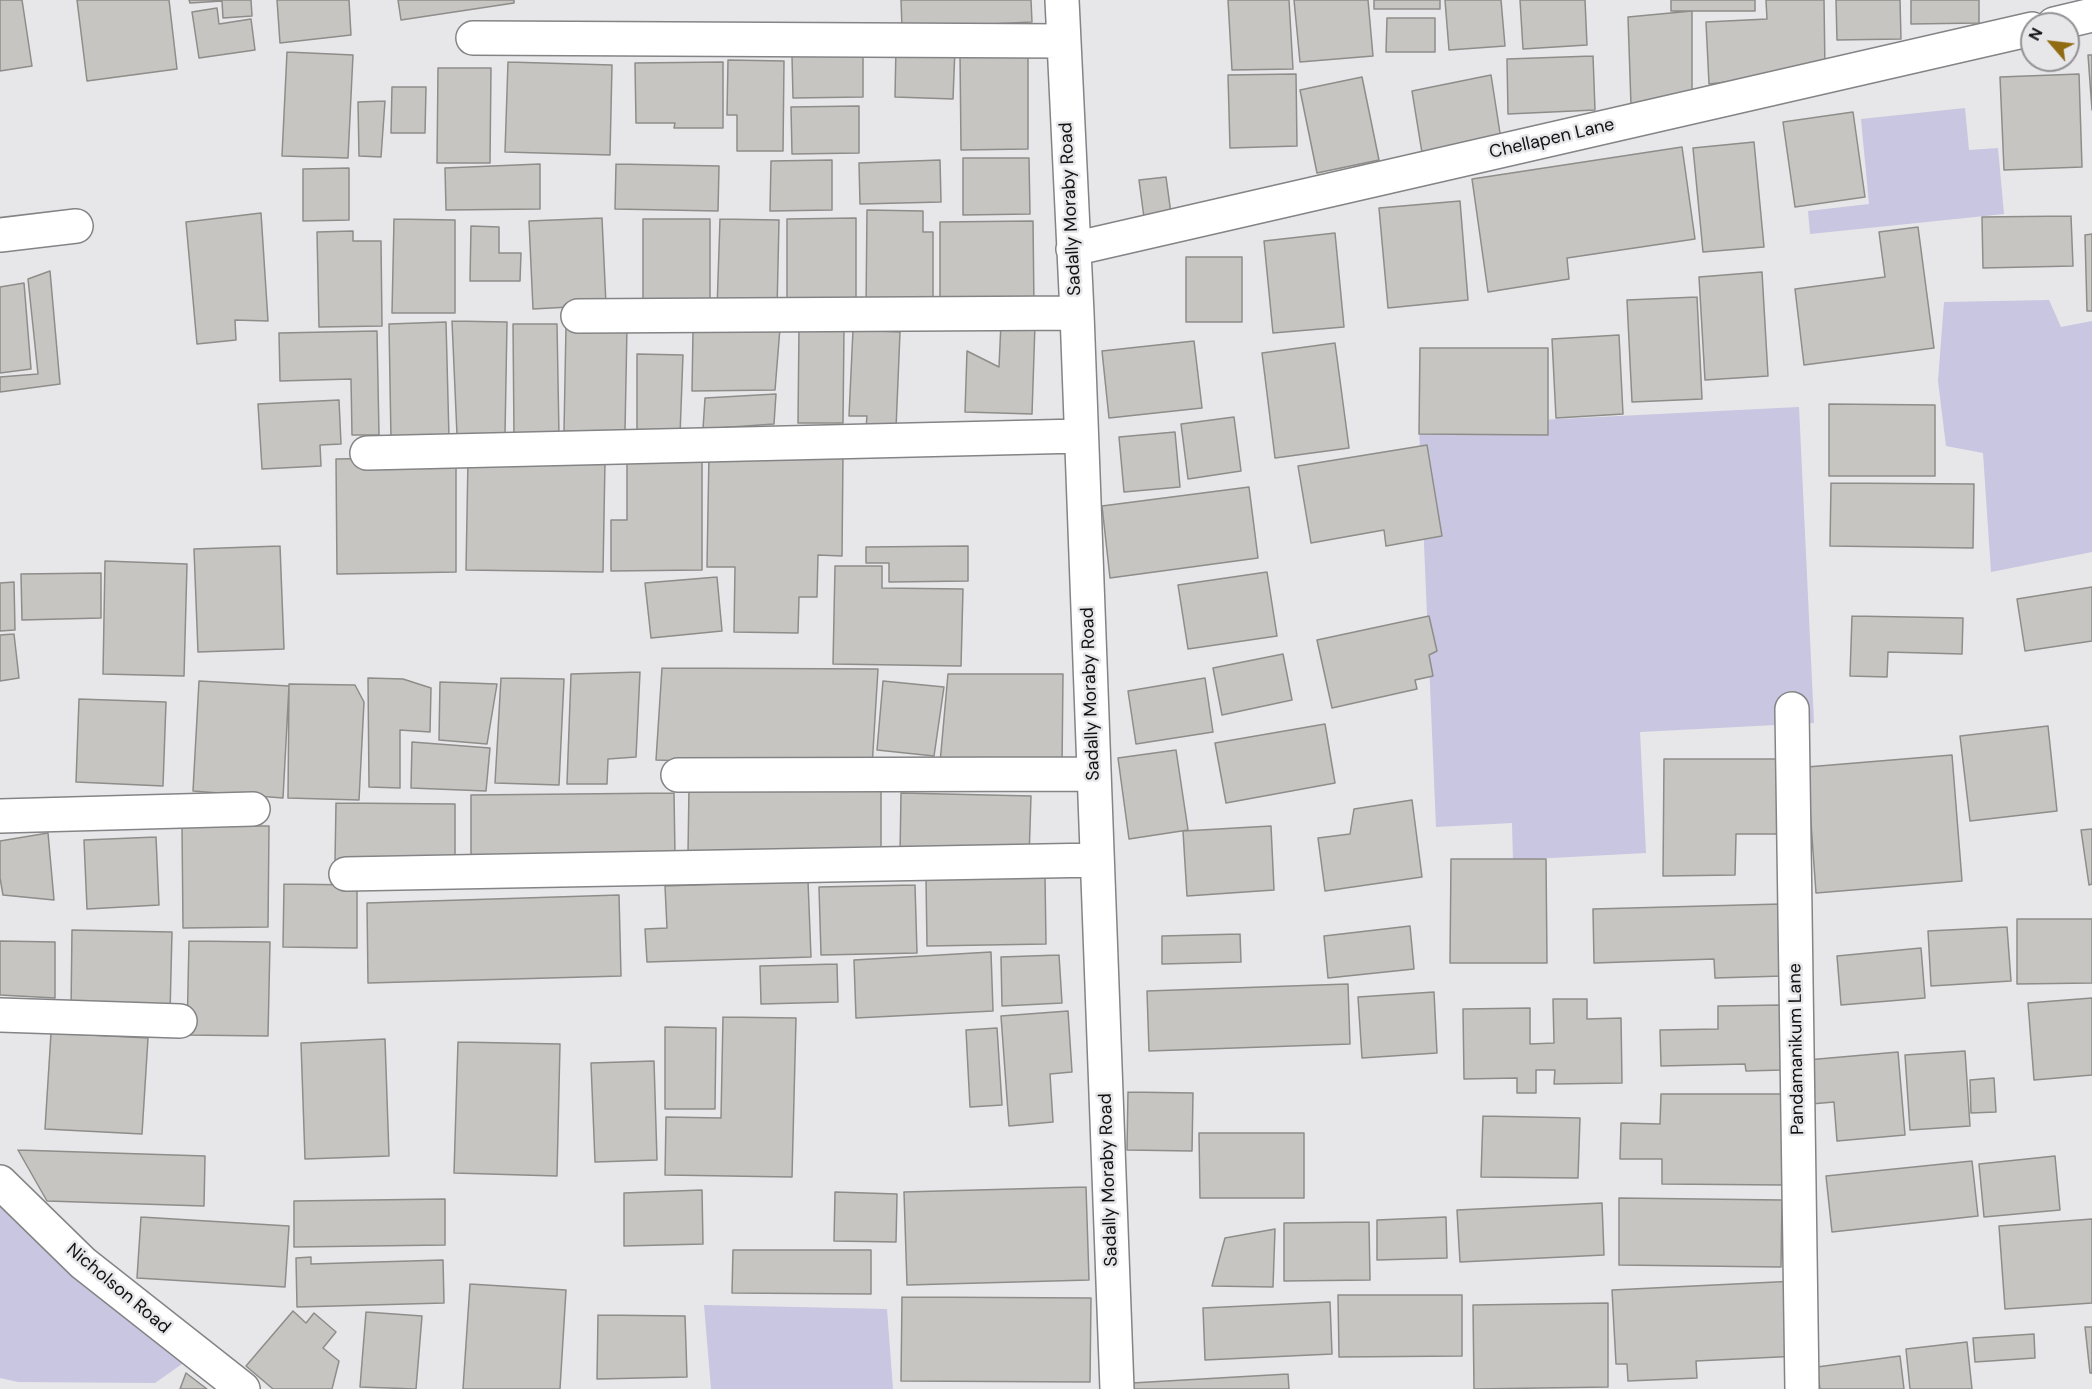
<!DOCTYPE html>
<style>
body{margin:0}
#map{position:relative;width:2092px;height:1389px;overflow:hidden;background:#e7e6e9;font-family:"DM Sans",sans-serif}
canvas{display:block}
.north{position:absolute;left:2020px;top:12px;width:60px;height:60px;box-sizing:border-box;background:#e7e6e9;border:2px solid #929193;border-radius:50%;rotate:298deg;font-size:16px;font-weight:700;line-height:24px;text-align:center;color:#121213}
.north::after{content:'';display:block;margin:auto;width:21px;height:27px;background:#916b12;clip-path:polygon(50% 0,100% 100%,50% 72%,0 100%)}
</style>
<div id="map">
<canvas width="2092" height="1389"></canvas>
<div class="north">N</div>
</div>
<script>
const g = document.querySelector('canvas').getContext('2d');
g.lineJoin = 'round';
function fillPath(path, color) {
  g.fillStyle = color;
  g.fill(path, 'evenodd');
}
function shape(rows) {
  const path = new Path2D();
  for (const r of rows) {
    path.moveTo(r[0], r[1]);
    for (let i = 2; i < r.length; i += 2) path.lineTo(r[i], r[i + 1]);
  }
  return path;
}
function trace(path, color, width, dash) {
  g.strokeStyle = color;
  g.lineWidth = width;
  g.lineCap = dash ? 'butt' : 'round';
  g.setLineDash(dash || []);
  g.stroke(path);
}
function write(font, color, halo, rows, align = 'center') {
  g.font = font + ' "DM Sans",sans-serif';
  g.lineWidth = 5;
  g.setLineDash([]);
  g.textBaseline = 'middle';
  g.strokeStyle = halo;
  g.fillStyle = color;
  for (const [text, x, y, turn = 0] of rows) {
    g.save();
    g.translate(x, y);
    g.rotate((+turn || 0) * Math.PI / 180);
    g.textAlign = isNaN(turn) ? turn : align;
    if (halo) g.strokeText(text, 0, 0);
    g.fillText(text, 0, 0);
    g.restore();
  }
}
const green = shape([
 [1965,108,1969,150,1998,148,2004,214,1810,234,1808,211,1869,204,1861,119],
 [2049,300,2061,327,2092,321,2092,552,1991,572,1983,453,1946,446,1938,381,1944,302],
 [1799,407,1814,723,1640,732,1646,853,1513,860,1512,823,1436,827,1419,426],
 [0,1201,189,1359,155,1383,18,1382,0,1378],
 [704,1305,887,1309,893,1389,711,1389]
]);
const building = shape([
 [0,0,22,0,32,66,0,71,0,0],
 [77,0,169,0,177,69,87,81,77,0],
 [189,0,251,0,252,16,223,18,222,1,190,3,189,0],
 [277,0,349,0,351,35,280,43,277,0],
 [398,0,514,0,514,3,401,20,398,0],
 [901,0,1031,0,1032,22,902,28,901,0],
 [1228,0,1289,0,1293,69,1232,70,1228,0],
 [1294,0,1368,0,1373,56,1300,62,1294,0],
 [1374,0,1440,0,1440,9,1374,9,1374,0],
 [1445,0,1501,0,1505,46,1449,50,1445,0],
 [1520,0,1585,0,1587,45,1523,49,1520,0],
 [1671,0,1755,0,1755,11,1671,11,1671,0],
 [1766,0,1824,0,1825,71,1709,84,1706,22,1767,19,1766,0],
 [1836,0,1900,0,1901,39,1837,40,1836,0],
 [1911,0,1979,0,1979,23,1911,24,1911,0],
 [217,8,219,24,251,19,255,50,199,58,192,12,217,8],
 [1692,11,1692,94,1631,105,1628,17,1692,11],
 [1387,18,1435,18,1435,52,1386,52,1387,18],
 [896,46,955,48,953,99,895,97,896,46],
 [287,52,353,55,348,158,282,156,287,52],
 [1028,52,1028,149,961,150,960,53,1028,52],
 [863,55,863,97,793,98,792,56,863,55],
 [2088,55,2092,55,2092,110,2088,55],
 [1593,56,1595,110,1508,114,1507,59,1593,56],
 [728,60,784,61,783,151,737,151,737,115,727,115,728,60],
 [508,62,612,65,610,155,505,152,508,62],
 [723,62,723,128,674,128,675,123,636,123,635,63,723,62],
 [438,68,491,68,490,163,437,163,438,68],
 [1296,74,1297,146,1230,148,1228,75,1296,74],
 [2079,74,2082,167,2004,170,2000,77,2079,74],
 [1491,75,1502,146,1423,159,1412,91,1491,75],
 [1362,77,1379,160,1317,173,1300,90,1362,77],
 [392,87,426,87,425,133,391,133,392,87],
 [385,101,381,157,359,156,358,102,385,101],
 [859,106,859,153,792,154,791,107,859,106],
 [1853,112,1865,197,1795,207,1783,122,1853,112],
 [1754,142,1764,247,1703,252,1693,148,1754,142],
 [1682,147,1695,239,1567,258,1569,279,1488,292,1472,179,1682,147],
 [963,158,1029,158,1030,214,963,215,963,158],
 [832,160,832,210,770,211,771,161,832,160],
 [940,160,941,202,860,204,859,163,940,160],
 [540,164,540,209,446,210,445,168,540,164],
 [616,164,719,166,718,211,615,209,616,164],
 [349,168,349,220,303,221,303,169,349,168],
 [1166,177,1172,221,1145,225,1139,180,1166,177],
 [1460,201,1468,300,1388,308,1379,208,1460,201],
 [867,210,923,211,923,232,933,232,933,309,866,309,867,210],
 [261,213,268,321,235,320,236,340,197,344,186,222,261,213],
 [2071,216,2073,266,1983,268,1982,217,2071,216],
 [602,218,606,305,533,309,529,221,602,218],
 [856,218,856,311,787,311,787,219,856,218],
 [394,219,455,220,455,313,392,313,394,219],
 [643,219,710,219,710,311,643,312,643,219],
 [720,219,779,220,777,310,717,309,720,219],
 [1033,221,1034,308,940,309,940,222,1033,221],
 [471,226,499,227,499,253,521,253,520,281,470,281,471,226],
 [1918,227,1934,348,1804,365,1795,289,1885,277,1879,232,1918,227],
 [353,231,353,241,381,241,382,326,319,327,317,232,353,231],
 [1335,233,1344,327,1273,333,1264,241,1335,233],
 [2092,234,2092,311,2087,311,2085,235,2092,234],
 [1186,257,1242,257,1242,322,1186,322,1186,257],
 [50,271,60,384,0,392,0,377,38,374,28,279,50,271],
 [1762,272,1768,376,1705,380,1699,277,1762,272],
 [24,283,31,369,0,373,0,287,24,283],
 [1697,297,1702,399,1632,402,1627,300,1697,297],
 [452,321,507,322,505,435,457,435,452,321],
 [446,322,449,438,391,440,389,324,446,322],
 [1001,323,1035,324,1032,414,965,412,967,351,999,367,1001,323],
 [513,324,557,324,559,436,514,437,513,324],
 [566,326,627,326,625,431,564,431,566,326],
 [799,327,844,328,843,423,798,423,799,327],
 [780,328,775,390,692,391,693,330,780,328],
 [853,330,900,332,896,429,866,428,867,416,849,416,853,330],
 [377,331,379,435,352,435,351,379,280,381,279,333,377,331],
 [1619,335,1623,414,1556,418,1552,339,1619,335],
 [1194,341,1202,408,1109,418,1102,351,1194,341],
 [1335,343,1349,448,1275,458,1262,353,1335,343],
 [1420,348,1548,348,1548,435,1419,434,1420,348],
 [637,354,683,355,680,435,637,437,637,354],
 [776,394,774,424,703,429,705,398,776,394],
 [339,400,341,444,320,445,321,466,262,469,258,404,339,400],
 [1829,404,1935,405,1935,476,1829,476,1829,404],
 [1234,417,1241,471,1188,479,1181,424,1234,417],
 [1175,432,1180,487,1124,492,1119,437,1175,432],
 [1427,445,1442,536,1386,546,1384,530,1311,543,1298,466,1427,445],
 [709,453,843,454,842,556,818,555,817,597,799,597,798,633,734,632,735,567,707,567,709,453],
 [627,456,702,456,702,570,611,571,611,520,627,520,627,456],
 [456,457,456,572,337,574,336,459,456,457],
 [468,459,605,461,603,572,466,570,468,459],
 [1831,483,1974,484,1973,548,1830,546,1831,483],
 [1249,487,1258,558,1110,578,1102,506,1249,487],
 [280,546,284,649,198,652,194,549,280,546],
 [968,546,968,581,889,582,889,563,866,563,866,547,968,546],
 [105,561,187,564,184,676,103,674,105,561],
 [835,566,882,566,882,588,963,589,961,666,833,664,835,566],
 [1267,572,1277,636,1188,649,1178,585,1267,572],
 [101,573,101,618,22,620,21,574,101,573],
 [717,577,722,631,651,638,645,583,717,577],
 [14,582,15,630,0,631,0,583,14,582],
 [2092,587,2092,641,2025,651,2017,599,2092,587],
 [1429,616,1437,651,1429,655,1433,676,1415,680,1417,689,1332,708,1317,640,1429,616],
 [1852,616,1963,618,1962,654,1888,652,1887,677,1850,676,1852,616],
 [14,634,19,678,0,681,0,635,14,634],
 [1283,654,1292,700,1222,715,1213,668,1283,654],
 [662,668,878,669,872,767,656,760,662,668],
 [640,672,636,757,608,759,607,784,567,784,571,674,640,672],
 [948,674,1063,674,1062,766,940,763,948,674],
 [368,678,403,679,431,688,430,732,400,730,400,788,369,787,368,678],
 [501,678,564,679,559,785,495,783,501,678],
 [1205,678,1213,732,1136,744,1128,691,1205,678],
 [199,681,289,686,283,798,193,791,199,681],
 [883,681,944,687,934,756,877,750,883,681],
 [440,682,497,684,487,744,439,740,440,682],
 [289,684,355,685,364,702,359,800,288,798,289,684],
 [79,699,166,702,163,786,76,782,79,699],
 [1325,724,1335,783,1226,803,1215,743,1325,724],
 [2048,726,2057,811,1970,821,1960,736,2048,726],
 [412,742,490,748,486,791,411,788,412,742],
 [1176,750,1188,830,1129,839,1118,758,1176,750],
 [1952,755,1962,881,1816,893,1807,767,1952,755],
 [1664,759,1789,759,1789,834,1736,834,1735,875,1663,876,1664,759],
 [689,788,881,790,881,855,688,853,689,788],
 [674,793,675,856,471,859,471,795,674,793],
 [901,793,1031,796,1029,858,900,855,901,793],
 [1412,800,1422,877,1325,891,1318,838,1350,834,1354,809,1412,800],
 [336,803,455,804,455,862,335,862,336,803],
 [182,826,269,826,268,927,183,928,182,826],
 [1271,826,1274,890,1187,896,1183,831,1271,826],
 [2092,829,2092,884,2089,885,2081,830,2092,829],
 [48,833,54,900,3,895,0,878,0,841,48,833],
 [156,837,159,905,87,909,84,840,156,837],
 [1451,859,1546,859,1547,963,1450,963,1451,859],
 [1045,876,1046,944,927,946,926,878,1045,876],
 [808,881,811,957,647,962,645,929,667,928,665,886,808,881],
 [284,884,357,885,357,948,283,947,284,884],
 [915,885,917,953,821,955,819,887,915,885],
 [619,895,621,976,368,983,367,903,619,895],
 [1781,904,1783,976,1715,978,1714,959,1594,963,1593,909,1781,904],
 [2017,919,2092,919,2092,983,2017,984,2017,919],
 [1410,926,1414,969,1328,978,1324,936,1410,926],
 [2007,927,2011,981,1931,986,1928,931,2007,927],
 [72,930,172,932,170,1013,71,1011,72,930],
 [1240,934,1241,962,1162,964,1162,936,1240,934],
 [0,941,55,942,55,998,0,995,0,941],
 [189,941,270,942,268,1036,187,1035,189,941],
 [1921,948,1925,998,1841,1005,1837,956,1921,948],
 [991,952,993,1011,856,1018,854,960,991,952],
 [1059,955,1062,1003,1002,1006,1001,957,1059,955],
 [837,964,838,1002,761,1004,760,966,837,964],
 [1348,984,1350,1044,1149,1051,1147,991,1348,984],
 [1434,992,1437,1053,1362,1058,1358,997,1434,992],
 [2092,998,2092,1075,2034,1080,2028,1003,2092,998],
 [1553,999,1587,999,1587,1019,1621,1018,1622,1083,1554,1084,1555,1070,1536,1070,1536,1093,1517,1093,1517,1078,1464,1079,1463,1009,1530,1008,1530,1044,1554,1043,1553,999],
 [1781,1005,1782,1070,1746,1071,1745,1064,1661,1066,1660,1030,1718,1029,1718,1006,1781,1005],
 [1068,1011,1072,1072,1050,1074,1053,1122,1009,1126,1001,1016,1068,1011],
 [723,1017,796,1018,792,1177,665,1175,666,1117,721,1118,723,1017],
 [665,1027,716,1028,715,1109,665,1109,665,1027],
 [997,1028,1002,1105,970,1107,966,1030,997,1028],
 [51,1033,148,1038,142,1134,45,1129,51,1033],
 [385,1039,389,1156,305,1159,301,1043,385,1039],
 [458,1042,560,1044,557,1176,454,1173,458,1042],
 [1965,1051,1970,1126,1910,1130,1905,1055,1965,1051],
 [1898,1052,1905,1135,1837,1141,1834,1102,1811,1104,1807,1060,1898,1052],
 [654,1061,657,1160,595,1162,591,1063,654,1061],
 [1994,1078,1996,1112,1971,1113,1970,1080,1994,1078],
 [1128,1092,1193,1093,1192,1151,1127,1150,1128,1092],
 [1661,1094,1785,1094,1783,1185,1662,1184,1662,1159,1620,1159,1621,1123,1660,1124,1661,1094],
 [1483,1116,1580,1118,1578,1178,1481,1177,1483,1116],
 [1199,1133,1304,1133,1304,1198,1200,1198,1199,1133],
 [18,1150,205,1156,204,1206,47,1201,18,1150],
 [2055,1156,2060,1210,1984,1217,1979,1164,2055,1156],
 [1972,1161,1978,1216,1832,1232,1826,1176,1972,1161],
 [1086,1187,1089,1280,907,1285,904,1192,1086,1187],
 [702,1190,703,1244,624,1246,624,1193,702,1190],
 [835,1192,897,1194,896,1242,834,1241,835,1192],
 [1619,1198,1782,1200,1781,1267,1619,1265,1619,1198],
 [445,1199,445,1245,294,1247,294,1201,445,1199],
 [1602,1203,1604,1255,1460,1262,1457,1210,1602,1203],
 [141,1217,289,1226,285,1287,137,1278,141,1217],
 [1446,1217,1447,1258,1377,1260,1377,1220,1446,1217],
 [2092,1219,2092,1303,2005,1309,1999,1226,2092,1219],
 [1369,1222,1370,1280,1284,1281,1284,1223,1369,1222],
 [1275,1229,1273,1287,1212,1286,1225,1238,1275,1229],
 [733,1250,871,1250,871,1294,732,1293,733,1250],
 [311,1257,311,1264,443,1260,444,1303,297,1307,296,1258,311,1257],
 [1796,1281,1799,1356,1696,1361,1697,1378,1628,1381,1627,1364,1616,1364,1612,1290,1796,1281],
 [470,1284,566,1290,560,1389,463,1389,470,1284],
 [1338,1295,1462,1295,1462,1356,1339,1357,1338,1295],
 [902,1297,1091,1298,1090,1382,901,1381,902,1297],
 [1330,1302,1332,1354,1205,1360,1203,1308,1330,1302],
 [1608,1303,1608,1387,1474,1389,1473,1305,1608,1303],
 [293,1311,306,1323,314,1313,336,1332,323,1348,339,1361,332,1389,273,1389,246,1366,293,1311],
 [366,1312,422,1316,416,1389,360,1387,366,1312],
 [598,1315,685,1316,687,1377,597,1379,598,1315],
 [2085,1327,2092,1327,2092,1373,2090,1373,2085,1327],
 [2034,1334,2035,1358,1975,1362,1973,1338,2034,1334],
 [1967,1342,1972,1389,1910,1389,1906,1349,1967,1342],
 [1900,1356,1904,1389,1820,1389,1817,1367,1900,1356],
 [186,1373,207,1389,180,1389,186,1373],
 [1288,1374,1289,1389,1132,1389,1132,1383,1288,1374]
]);
const minor = shape([
 [1062,0,1077,313,1117,1389],
 [2054,24,2092,15],
 [473,38,1062,41],
 [0,235,76,226],
 [1073,249,2032,29],
 [578,316,1077,313],
 [367,453,1080,436],
 [1792,709,1802,1389],
 [678,775,1094,774],
 [0,816,253,809],
 [346,874,1097,860],
 [0,1015,180,1021],
 [0,1182,83,1263,243,1389]
]);
const streetNames = [
 ["Chellapen Lane",1552,139,-13],
 ["Sadally Moraby Road",1071,209,-93],
 ["Sadally Moraby Road",1091,694,-92],
 ["Pandamanikum Lane",1797,1049,-91],
 ["Sadally Moraby Road",1109,1180,-92],
 ["Nicholson Road",118,1289,40]
];
fillPath(green, '#c8c6e0');
fillPath(building, '#c6c5c2');
trace(building, '#8e8d8a', 1.5);
trace(minor, '#848486', 36);
trace(minor, '#fff', 33);
write('18px', '#121213', '#e7e6e9', streetNames);
</script>
